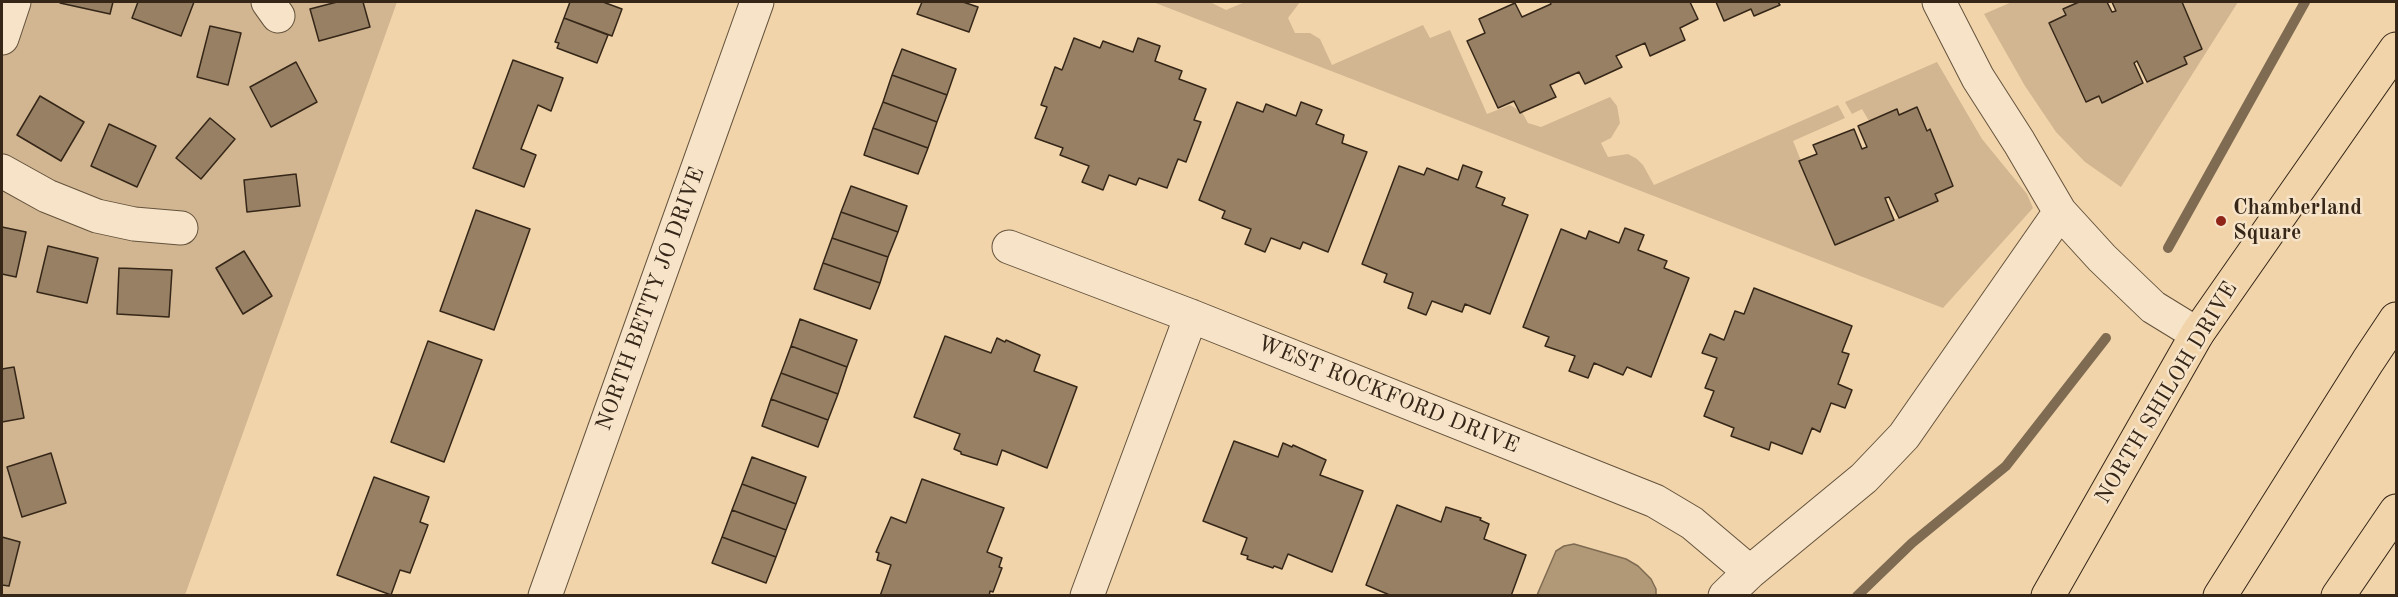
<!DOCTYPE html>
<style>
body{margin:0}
#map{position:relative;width:2398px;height:597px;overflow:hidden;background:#f1d4aa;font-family:"Old Standard TT",serif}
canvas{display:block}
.frame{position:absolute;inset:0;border:3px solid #352618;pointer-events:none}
</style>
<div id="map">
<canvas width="2398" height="597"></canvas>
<div class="frame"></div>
</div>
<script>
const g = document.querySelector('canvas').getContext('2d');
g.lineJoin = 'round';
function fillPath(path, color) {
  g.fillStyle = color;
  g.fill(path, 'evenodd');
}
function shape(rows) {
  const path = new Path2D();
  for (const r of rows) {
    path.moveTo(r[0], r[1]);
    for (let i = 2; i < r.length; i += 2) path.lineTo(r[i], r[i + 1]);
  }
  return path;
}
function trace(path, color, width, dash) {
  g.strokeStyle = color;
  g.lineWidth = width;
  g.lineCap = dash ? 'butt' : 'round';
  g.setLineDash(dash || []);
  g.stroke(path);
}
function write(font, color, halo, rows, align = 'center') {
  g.font = font + ' "Old Standard TT",serif';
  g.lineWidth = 5;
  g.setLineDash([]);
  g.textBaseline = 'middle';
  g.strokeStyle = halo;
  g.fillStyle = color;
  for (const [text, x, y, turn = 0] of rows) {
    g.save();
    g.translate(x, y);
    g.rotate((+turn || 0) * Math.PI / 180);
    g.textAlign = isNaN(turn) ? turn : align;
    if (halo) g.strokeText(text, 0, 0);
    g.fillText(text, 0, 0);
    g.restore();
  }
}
const green = shape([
 [2,2,397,2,185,595,2,595],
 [1153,2,1210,2,1226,10,1245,2,1300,2,1288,18,1295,33,1310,33,1320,39,1332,65,1423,25,1430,38,1450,30,1487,114,1510,105,1522,112,1528,123,1541,127,1610,97,1617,106,1620,123,1611,138,1601,143,1608,157,1628,154,1637,159,1643,165,1654,185,1838,105,1845,118,1793,141,1835,245,1938,201,1935,194,1953,186,1930,130,1927,131,1899,115,1897,109,1869,121,1862,109,1852,114,1845,102,1937,62,1982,139,2027,194,2033,208,1943,308],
 [2012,2,2079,2,2063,9,2066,15,2049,24,2085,102,2099,96,2102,103,2187,64,2184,57,2201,49,2182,2,2238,2,2121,187,2085,162,2056,132,2025,86,1984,14]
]);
const water = shape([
 [1574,544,1626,559,1638,566,1651,579,1656,589,1656,595,1537,595,1556,551,1564,546,1574,544]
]);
const stream = shape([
 [2168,248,2305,2],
 [1857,596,1912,543,2006,466,2106,338]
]);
const building = shape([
 [138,2,194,2,181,36,132,18,138,2],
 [337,2,363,2,370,27,319,41,310,9,337,2],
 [570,2,603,2,622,9,612,36,564,18,570,2],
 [922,2,963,2,978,7,969,32,917,14,922,2],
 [1550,2,1690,2,1698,19,1680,28,1685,40,1650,56,1645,43,1616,56,1622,67,1585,84,1579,72,1550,85,1556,97,1522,112,1520,113,1514,101,1498,108,1467,41,1485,33,1479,19,1515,3,1522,17,1551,4,1550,2],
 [1716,2,1778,2,1780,5,1754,16,1751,9,1724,21,1716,2],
 [2079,2,2107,2,2112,12,2116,11,2112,2,2182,2,2202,49,2184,57,2187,64,2147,82,2137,61,2134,63,2143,83,2102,103,2099,96,2086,102,2049,23,2066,15,2063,9,2079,2],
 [60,3,60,2,113,2,110,14,60,3],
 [564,18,608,35,597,63,557,48,559,43,555,42,564,18],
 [210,26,241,33,228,85,197,77,210,26],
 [1074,38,1100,48,1103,41,1133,52,1138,38,1160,46,1155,61,1182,71,1179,79,1206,89,1194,120,1201,122,1186,162,1178,159,1167,188,1139,178,1136,185,1109,175,1103,190,1082,182,1089,166,1060,155,1063,148,1035,138,1047,107,1041,105,1055,67,1062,70,1074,38],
 [902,49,956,69,947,95,892,75,902,49],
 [513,60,563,78,551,111,538,105,521,149,536,155,524,187,473,168,513,60],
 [296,62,317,102,271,127,250,87,296,62],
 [892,75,947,95,937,122,883,102,892,75],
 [40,96,84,122,61,161,17,135,40,96],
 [883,102,937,122,928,148,873,128,883,102],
 [1237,102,1263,112,1266,104,1296,116,1301,102,1322,110,1316,124,1344,135,1342,143,1367,152,1328,252,1303,242,1300,249,1271,238,1265,252,1245,244,1251,229,1222,218,1225,211,1199,200,1237,102],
 [1917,107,1927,131,1930,129,1953,186,1935,194,1938,201,1899,218,1889,197,1885,198,1894,220,1835,245,1799,161,1817,154,1813,145,1854,129,1862,149,1867,147,1858,126,1897,109,1899,115,1917,107],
 [210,118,235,139,201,179,176,158,210,118],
 [109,124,156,146,137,187,91,166,109,124],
 [873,128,928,148,918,174,864,155,873,128],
 [1463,165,1482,172,1476,187,1505,198,1502,205,1528,215,1490,314,1465,304,1462,312,1432,301,1426,315,1408,308,1413,293,1384,282,1387,274,1362,264,1399,166,1424,175,1427,168,1458,180,1463,165],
 [296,174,300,206,247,212,244,180,296,174],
 [851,186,907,206,898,232,841,212,851,186],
 [476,210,530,229,494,330,440,311,476,210],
 [841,212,898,232,888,257,832,238,841,212],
 [2,227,26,232,16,277,2,274,2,227],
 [1625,228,1644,235,1638,250,1667,261,1664,268,1689,278,1651,377,1627,367,1623,375,1594,363,1588,378,1569,371,1575,356,1545,346,1549,337,1523,327,1561,229,1586,239,1589,231,1619,243,1625,228],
 [832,238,888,257,880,283,823,263,832,238],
 [48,246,98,258,87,303,37,292,48,246],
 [244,251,272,296,243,314,216,268,244,251],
 [823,263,880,283,870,309,814,289,823,263],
 [119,268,172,270,169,317,117,314,119,268],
 [1754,288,1852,326,1842,352,1849,354,1838,384,1852,390,1845,408,1831,403,1820,432,1812,428,1802,454,1771,442,1769,450,1731,436,1734,428,1704,416,1714,391,1705,388,1717,358,1702,353,1710,334,1724,340,1735,311,1744,314,1754,288],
 [800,319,857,340,847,367,791,346,800,319],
 [945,336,991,353,997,338,1005,342,1006,340,1040,355,1034,371,1077,387,1047,468,1002,450,997,465,961,454,961,452,954,449,960,434,914,417,945,336],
 [428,341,482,360,444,462,391,442,428,341],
 [791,346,847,367,838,394,781,373,791,346],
 [14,367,24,418,2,422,2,369,14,367],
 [781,373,838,394,828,420,771,399,781,373],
 [771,399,828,420,818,447,762,426,771,399],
 [1234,441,1278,457,1283,443,1292,447,1293,445,1326,460,1320,475,1363,491,1332,572,1288,554,1282,569,1274,566,1273,568,1247,559,1248,556,1241,554,1247,538,1203,521,1234,441],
 [51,453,66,503,22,517,7,467,51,453],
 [752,457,806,477,796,504,742,484,752,457],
 [374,477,429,497,420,522,428,525,410,573,400,570,391,595,337,575,374,477],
 [922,479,1004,508,987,552,1002,558,999,567,1002,568,993,592,990,591,989,596,880,596,891,565,877,560,879,553,876,552,891,517,906,523,922,479],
 [742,484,796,504,786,530,732,510,742,484],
 [1397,505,1441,522,1446,507,1481,518,1480,520,1489,524,1484,539,1526,555,1511,596,1392,596,1366,585,1397,505],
 [732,510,786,530,776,557,722,537,732,510],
 [2,537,20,542,9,586,2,585,2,537],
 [722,537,776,557,766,583,712,563,722,537]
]);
const minor = shape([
 [268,2,278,16],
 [1939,2,1978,78,2019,142,2060,212,2102,258,2153,307,2197,334],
 [2,38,14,2],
 [2,171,47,196,97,216,134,224,181,228],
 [1009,247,1191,316,1655,501,1692,523,1750,572],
 [545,596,757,2],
 [1087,596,1191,316],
 [1725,596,1750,572,1864,478,1904,436,2060,212]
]);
const major = shape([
 [2048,596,2197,334,2396,49]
]);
const highway = shape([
 [2220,596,2368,361,2396,319],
 [2338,596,2396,511]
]);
const markers = [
 [2221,221,6,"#8f2418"]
];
const poiNames = [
 ["Chamberland",2233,208],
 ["Square",2233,233]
];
const streetNames = [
 ["NORTH BETTY JO DRIVE",651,299,-70],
 ["NORTH SHILOH DRIVE",2167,393,-59],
 ["WEST ROCKFORD DRIVE",1388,395,22]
];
fillPath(green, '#d1b691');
fillPath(water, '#b19978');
trace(water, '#7f6b52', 1.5);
trace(stream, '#7f6b52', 10);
fillPath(building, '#978064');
trace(building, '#352618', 1.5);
trace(minor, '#64523c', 35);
trace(major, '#352618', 35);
trace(highway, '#352618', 35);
trace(minor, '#f6e3c8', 33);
trace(major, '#f1d4aa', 33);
trace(highway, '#f1d4aa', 33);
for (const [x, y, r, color] of markers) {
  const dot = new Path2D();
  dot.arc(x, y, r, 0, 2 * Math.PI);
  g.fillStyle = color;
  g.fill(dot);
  trace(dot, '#f6e3c8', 2);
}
write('bold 22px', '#352618', '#f6e3c8', poiNames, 'left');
write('22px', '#352618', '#f6e3c8', streetNames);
</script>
